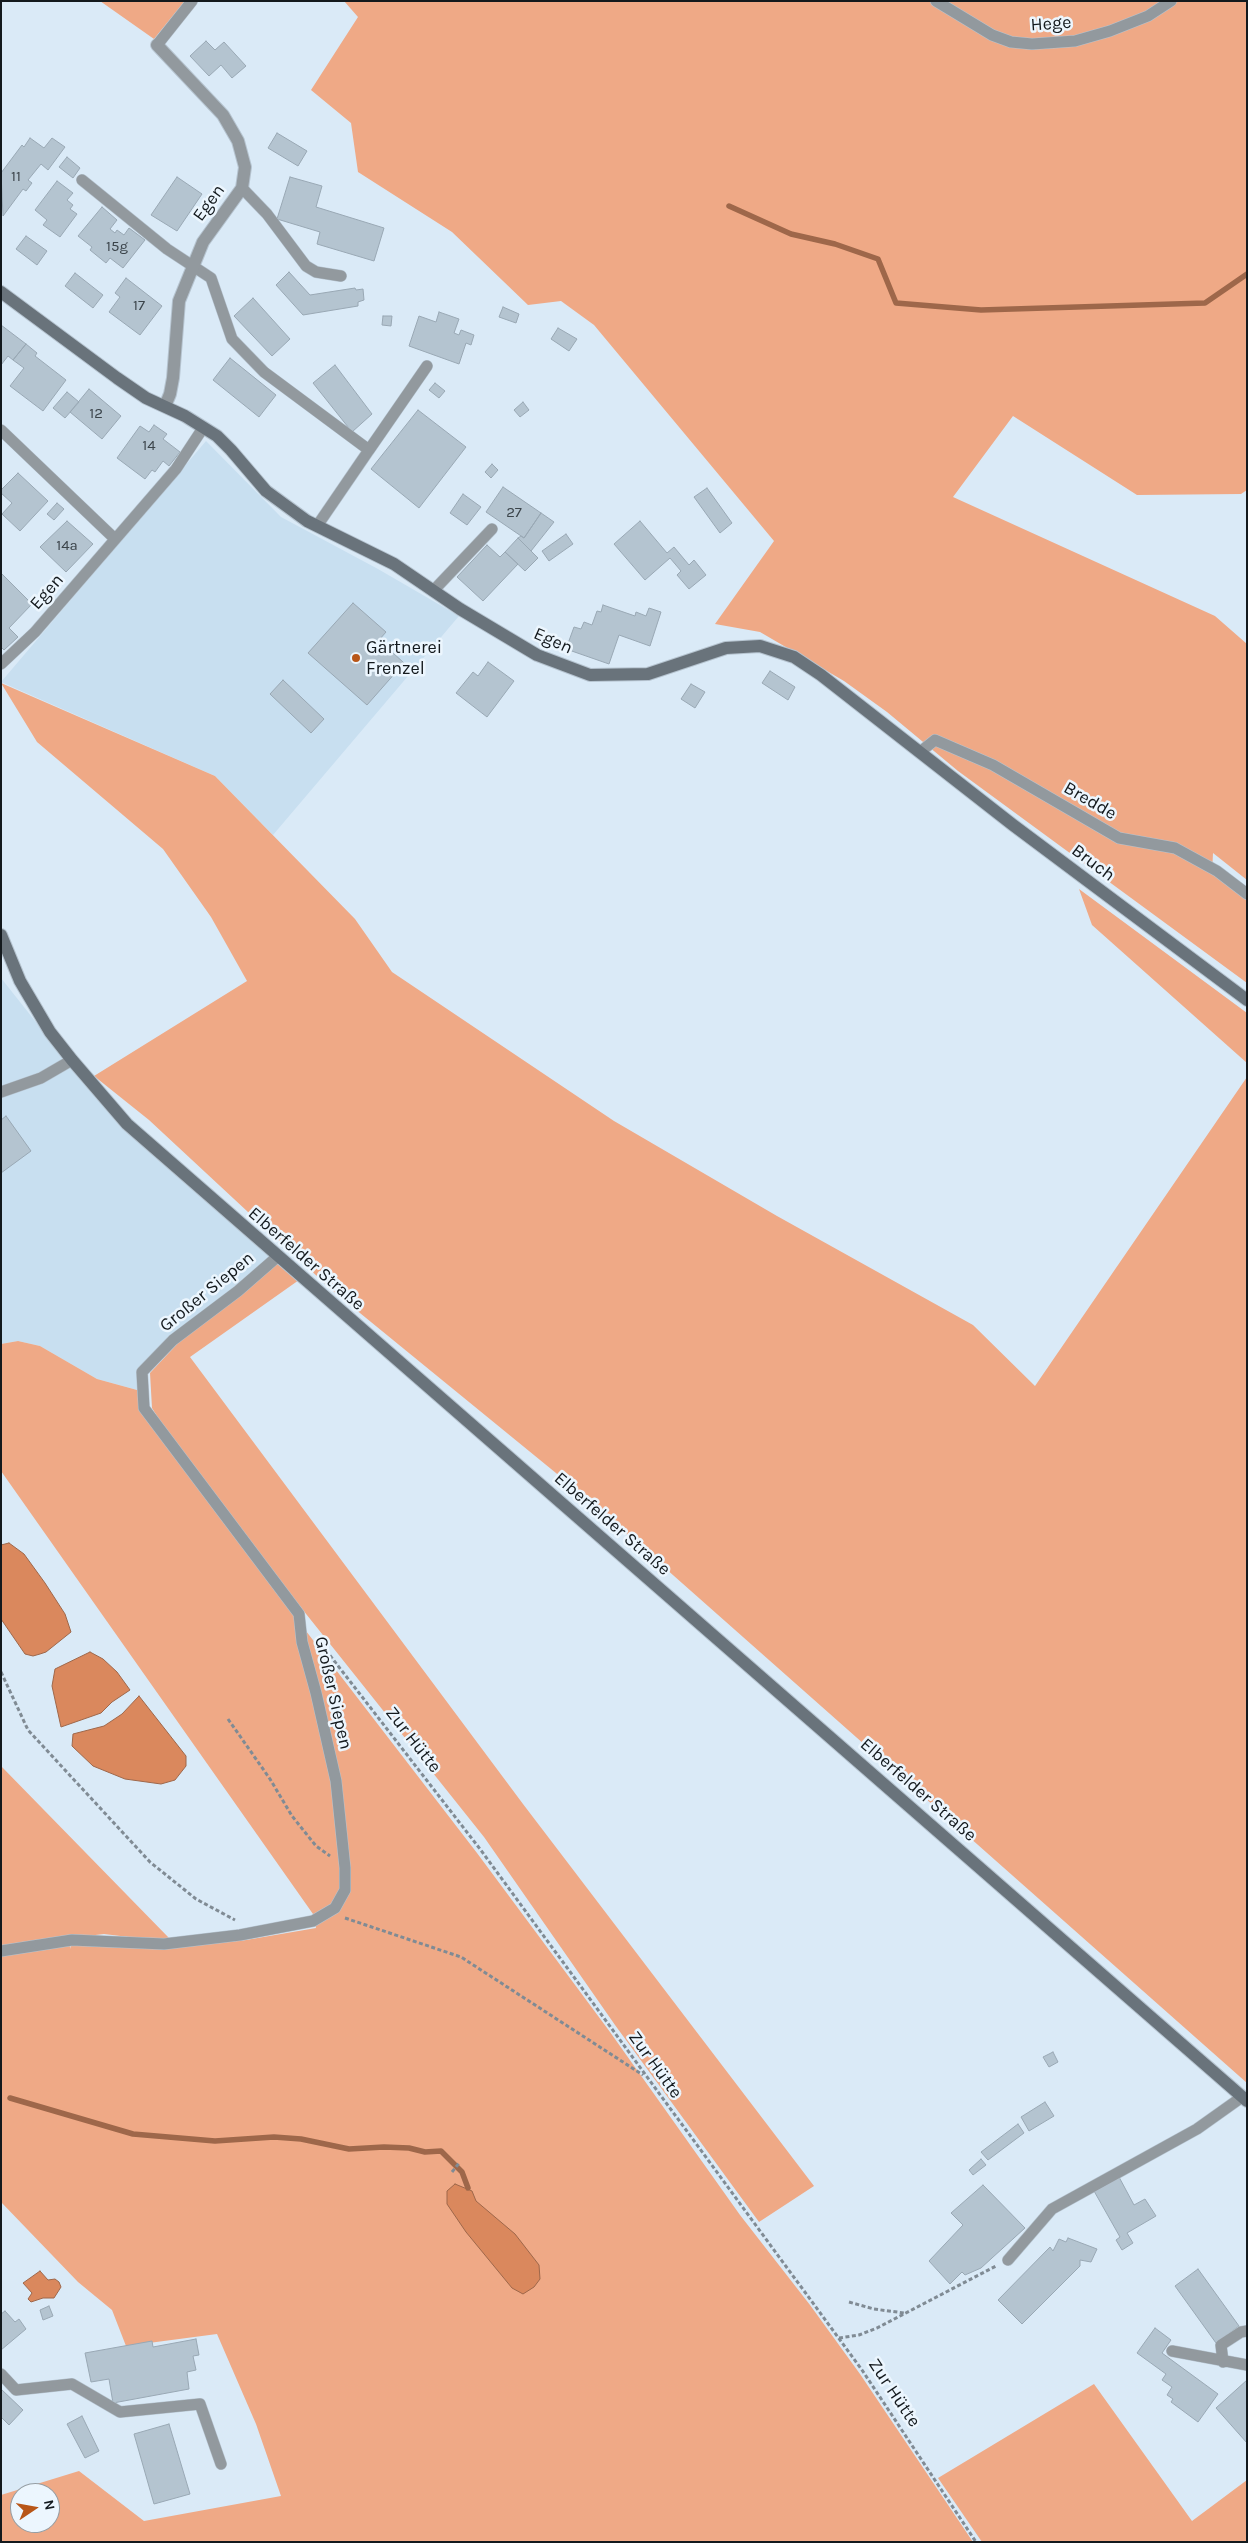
<!DOCTYPE html>
<meta charset="utf-8">
<style>
body{margin:0}
#map{position:relative;width:1248px;height:2543px;overflow:hidden;background:#daeaf7;font-family:Karla,sans-serif}
canvas{display:block}
.frame{position:absolute;inset:0;border:2px solid #13191d;pointer-events:none}
.north{position:absolute;left:10px;top:2483px;width:50px;height:50px;box-sizing:border-box;background:#ecf6fe;border:1px solid #959ea4;border-radius:50%;rotate:78deg;font-size:14px;font-weight:700;line-height:20px;text-align:center;color:#13191d}
.north::after{content:'';display:block;margin:auto;width:18px;height:22px;background:#b85618;clip-path:polygon(50% 0,100% 100%,50% 72%,0 100%)}
</style>
<div id="map">
<canvas width="1248" height="2543"></canvas>
<div class="frame"></div>
<div class="north">N</div>
</div>
<script>
const g = document.querySelector('canvas').getContext('2d');
g.lineJoin = 'round';
function fillPath(path, color) {
  g.fillStyle = color;
  g.fill(path, 'evenodd');
}
function shape(rows) {
  const path = new Path2D();
  for (const r of rows) {
    path.moveTo(r[0], r[1]);
    for (let i = 2; i < r.length; i += 2) path.lineTo(r[i], r[i + 1]);
  }
  return path;
}
function trace(path, color, width, dash) {
  g.strokeStyle = color;
  g.lineWidth = width;
  g.lineCap = dash ? 'butt' : 'round';
  g.setLineDash(dash || []);
  g.stroke(path);
}
function write(font, color, halo, rows, align = 'center') {
  g.font = font + ' Karla,sans-serif';
  g.lineWidth = 5;
  g.setLineDash([]);
  g.textBaseline = 'middle';
  g.strokeStyle = halo;
  g.fillStyle = color;
  for (const [text, x, y, turn = 0] of rows) {
    g.save();
    g.translate(x, y);
    g.rotate((+turn || 0) * Math.PI / 180);
    g.textAlign = isNaN(turn) ? turn : align;
    if (halo) g.strokeText(text, 0, 0);
    g.fillText(text, 0, 0);
    g.restore();
  }
}
const built = shape([
 [206,441,281,517,378,569,459,616,273,835,215,776,1,682],
 [1,978,96,1098,162,1162,273,1257,170,1337,137,1369,137,1390,97,1379,40,1346,18,1341,1,1344]
]);
const green = shape([
 [100,1,185,1,154,39],
 [344,1,1247,1,1247,490,1241,494,1137,495,1013,416,953,497,1215,616,1247,644,1247,880,1213,853,1212,874,1247,900,1247,983,958,771,887,712,844,681,760,632,715,624,774,541,594,325,561,301,528,305,452,232,358,172,351,123,311,90,358,17],
 [1,683,215,776,355,919,392,972,614,1121,777,1216,973,1325,1035,1386,1247,1077,1247,2083,578,1491,333,1291,149,1120,94,1076,247,981,211,917,163,849,37,742],
 [1079,889,1247,1013,1247,1063,1092,925],
 [277,1263,299,1280,190,1357,523,1804,814,2186,759,2222,615,2025,484,1837,283,1585,166,1431,152,1408,150,1373,178,1343],
 [18,1341,40,1346,97,1379,137,1390,144,1412,306,1631,477,1853,610,2032,740,2215,810,2305,860,2374,973,2542,1,2542,1,2495,79,2471,144,2521,281,2496,256,2424,217,2334,126,2346,112,2310,78,2282,1,2202,1,1956,70,1945,70,1949,71,1945,163,1948,246,1940,316,1928,313,1914,1,1471,1,1344],
 [20,2493,50,2493,50,2523,20,2523],
 [1,1766,169,1938,137,1938,104,1934,1,1946],
 [1094,2384,1192,2521,1247,2480,1247,2542,982,2542,938,2478]
]);
const water = shape([
 [9,1543,24,1554,45,1583,65,1614,71,1632,46,1652,40,1654,33,1656,25,1654,1,1619,1,1545,9,1543],
 [90,1652,103,1659,117,1672,130,1690,112,1702,101,1713,61,1727,52,1686,55,1669,90,1652],
 [139,1696,186,1756,186,1766,175,1780,161,1784,125,1779,93,1766,72,1746,73,1734,104,1726,122,1714,139,1696],
 [455,2184,472,2191,476,2201,515,2234,539,2265,540,2279,534,2287,523,2294,512,2288,466,2232,447,2204,447,2191,455,2184],
 [40,2271,48,2280,55,2279,59,2282,61,2287,54,2298,43,2298,31,2302,28,2299,32,2293,23,2283,40,2271]
]);
const stream = shape([
 [729,206,791,234,835,244,878,259,896,303,981,310,1205,303,1247,274],
 [10,2098,133,2134,215,2141,274,2137,301,2139,349,2149,384,2147,409,2148,425,2152,441,2151,462,2172,468,2188]
]);
const building = shape([
 [206,41,215,50,224,42,246,66,232,78,221,65,209,76,190,56,206,41],
 [277,133,307,151,298,166,268,148,277,133],
 [30,138,44,148,52,138,65,147,48,170,41,164,28,180,32,183,26,191,23,189,3,216,1,173,22,145,24,147,30,138],
 [67,157,80,168,73,178,59,167,67,157],
 [177,177,202,194,177,231,151,215,177,177],
 [290,177,322,186,316,207,384,228,374,261,317,244,320,232,277,219,290,177],
 [57,181,73,193,67,200,73,205,70,209,77,214,60,237,43,225,47,220,35,210,57,181],
 [102,207,117,220,110,229,115,233,117,230,124,235,129,228,145,240,123,268,110,258,106,263,90,250,92,247,78,236,102,207],
 [26,236,47,251,37,265,16,249,26,236],
 [289,272,310,295,355,288,356,290,363,289,364,300,358,302,358,306,303,315,276,285,289,272],
 [75,273,103,295,93,308,65,286,75,273],
 [126,278,162,306,140,335,109,312,120,297,115,293,126,278],
 [253,298,290,339,272,356,234,316,253,298],
 [503,307,519,314,516,323,499,317,503,307],
 [439,312,459,319,454,333,459,335,461,330,474,335,471,345,466,343,459,364,409,346,419,316,436,322,439,312],
 [383,316,392,316,391,326,382,325,383,316],
 [1,325,26,344,13,360,8,356,1,365,1,325],
 [558,328,577,339,569,351,551,339,558,328],
 [26,344,37,353,35,356,66,380,43,411,10,386,24,368,13,360,26,344],
 [230,358,276,395,259,417,213,380,230,358],
 [335,365,372,414,352,432,313,383,335,365],
 [435,383,445,391,439,398,429,390,435,383],
 [89,389,121,416,102,439,70,412,89,389],
 [67,392,79,402,65,418,53,408,67,392],
 [523,402,529,410,520,417,514,410,523,402],
 [418,410,466,447,419,508,371,469,418,410],
 [154,425,167,434,163,439,180,452,169,466,163,461,155,472,152,470,145,479,117,458,140,426,149,432,154,425],
 [492,464,498,470,491,478,485,472,492,464],
 [18,473,48,501,20,531,2,514,12,503,1,493,1,490,18,473],
 [503,487,541,513,524,538,486,512,503,487],
 [707,488,732,523,720,533,694,497,707,488],
 [463,494,481,507,467,525,450,513,463,494],
 [57,503,64,509,54,520,47,514,57,503],
 [541,513,554,522,531,551,518,538,521,536,524,538,541,513],
 [67,521,93,544,66,572,40,547,67,521],
 [640,521,667,553,674,547,689,565,694,560,706,575,689,589,677,575,681,571,670,558,645,580,614,544,640,521],
 [566,534,573,544,549,561,542,551,566,534],
 [518,538,538,558,525,571,505,552,518,538],
 [487,545,500,557,505,552,518,564,483,601,457,577,487,545],
 [1,573,32,604,9,628,18,637,4,650,1,647,1,573],
 [353,603,386,632,379,640,404,663,367,705,308,653,353,603],
 [603,605,635,616,636,612,646,616,649,608,661,612,650,646,619,635,609,664,566,649,574,627,581,629,584,622,592,625,597,611,601,612,603,605],
 [488,662,514,681,487,717,456,693,473,672,478,676,488,662],
 [770,671,795,687,788,700,762,683,770,671],
 [283,680,324,719,311,733,270,694,283,680],
 [691,684,705,692,695,708,681,699,691,684],
 [6,1116,31,1151,1,1173,1,1120,6,1116],
 [1053,2052,1058,2062,1049,2067,1043,2057,1053,2052],
 [1045,2102,1054,2116,1029,2131,1021,2117,1045,2102],
 [1018,2124,1024,2133,988,2160,981,2152,1018,2124],
 [981,2159,986,2165,973,2175,969,2170,981,2159],
 [1119,2177,1134,2205,1145,2199,1156,2216,1127,2233,1133,2243,1122,2250,1116,2240,1120,2237,1094,2191,1119,2177],
 [983,2185,1025,2228,981,2268,965,2275,962,2272,950,2284,929,2261,963,2225,951,2213,983,2185],
 [1068,2238,1097,2249,1091,2262,1080,2260,1080,2266,1022,2324,998,2300,1050,2247,1053,2251,1059,2239,1066,2242,1068,2238],
 [1198,2269,1239,2326,1216,2343,1175,2286,1198,2269],
 [49,2306,53,2316,43,2320,40,2310,49,2306],
 [5,2311,15,2322,19,2319,26,2329,1,2350,1,2314,5,2311],
 [1155,2328,1171,2340,1162,2353,1218,2394,1198,2422,1171,2402,1173,2399,1167,2395,1172,2387,1162,2380,1166,2374,1137,2353,1155,2328],
 [196,2339,199,2355,193,2356,196,2370,187,2372,189,2389,113,2403,109,2379,91,2382,85,2353,152,2341,153,2347,196,2339],
 [1247,2380,1247,2443,1216,2408,1247,2380],
 [1,2389,23,2410,9,2425,1,2417,1,2389],
 [82,2416,99,2451,85,2458,67,2424,82,2416],
 [169,2424,190,2494,154,2504,134,2434,169,2424]
]);
const path = shape([
 [318,1640,480,1849,862,2370,976,2542],
 [1,1672,28,1730,150,1862,196,1899,235,1920],
 [228,1719,270,1779,292,1816,316,1846,330,1856],
 [345,1918,461,1957,643,2075],
 [452,2172,460,2162],
 [849,2302,874,2309,904,2313],
 [839,2338,859,2335,877,2328,996,2266]
]);
const lane = shape([
 [936,1,992,35,1011,42,1032,44,1075,41,1110,31,1148,16,1171,1],
 [157,45,192,1],
 [82,180,167,249,211,278,232,339,264,372,369,450,317,526],
 [242,188,267,214,306,266,316,272,341,276],
 [1,430,115,539],
 [369,450,427,366],
 [433,591,492,529],
 [1,664,35,632,176,469,203,428],
 [920,752,935,740,993,765,1119,838,1175,848,1217,871,1247,894],
 [1,1092,41,1078,72,1060],
 [1,1951,72,1940,164,1944,240,1935,313,1921,335,1908,345,1890,345,1868,336,1781,316,1693,302,1642,299,1614,144,1408,142,1372,173,1340,238,1291,277,1257],
 [1008,2260,1052,2209,1197,2129,1242,2097],
 [1172,2351,1247,2365],
 [1223,2362,1221,2345,1241,2332,1247,2331],
 [1,2374,16,2390,72,2384,120,2412,200,2404,221,2464]
]);
const street = shape([
 [157,45,223,115,238,141,245,167,242,188,203,242,179,301,173,378,170,394,165,406]
]);
const secondary = shape([
 [1,292,117,378,146,398,185,416,217,436,231,450,266,491,307,521,394,564,460,609,537,655,590,675,648,674,726,648,760,646,794,657,821,675,1013,825,1247,1000],
 [1,935,20,981,50,1032,72,1060,127,1124,1247,2101]
]);
const markers = [
 [356,658,5,"#b85618"]
];
const numberNames = [
 ["11",16,177],
 ["15g",117,247],
 ["17",139,306],
 ["12",96,414],
 ["14",149,446],
 ["27",514,513],
 ["14a",67,546]
];
const streetNames = [
 ["Hege",1051,24,-4],
 ["Egen",209,203,-54],
 ["Egen",47,592,-49],
 ["Egen",553,641,24],
 ["Bredde",1090,801,30],
 ["Bruch",1093,863,37],
 ["Elberfelder Straße",306,1259,41],
 ["Großer Siepen",207,1292,-39],
 ["Elberfelder Straße",612,1524,41],
 ["Großer Siepen",333,1693,77],
 ["Zur Hütte",413,1740,52],
 ["Elberfelder Straße",918,1790,41],
 ["Zur Hütte",655,2065,54],
 ["Zur Hütte",894,2393,56]
];
const poiNames = [
 ["Gärtnerei",366,648],
 ["Frenzel",366,669]
];
fillPath(built, '#c8dff0');
fillPath(green, '#efa986');
fillPath(water, '#da885d');
trace(water, '#9e674a', 1);
trace(stream, '#9e674a', 5.5);
fillPath(building, '#b4c4d0');
trace(building, '#99a8b4', 1);
trace(lane, '#b6c4d0', 12);
trace(street, '#b6c4d0', 14);
trace(secondary, '#b6c4d0', 14);
trace(path, '#808b94', 3, [4, 2.5]);
trace(lane, '#92999e', 11);
trace(street, '#92999e', 12);
trace(secondary, '#69737b', 12);
for (const [x, y, r, color] of markers) {
  const dot = new Path2D();
  dot.arc(x, y, r, 0, 2 * Math.PI);
  g.fillStyle = color;
  g.fill(dot);
  trace(dot, '#ecf6fe', 2);
}
write('15px', '#3b444a', null, numberNames);
write('18px', '#13191d', '#ecf6fe', streetNames);
write('18px', '#13191d', '#ecf6fe', poiNames, 'left');
</script>
